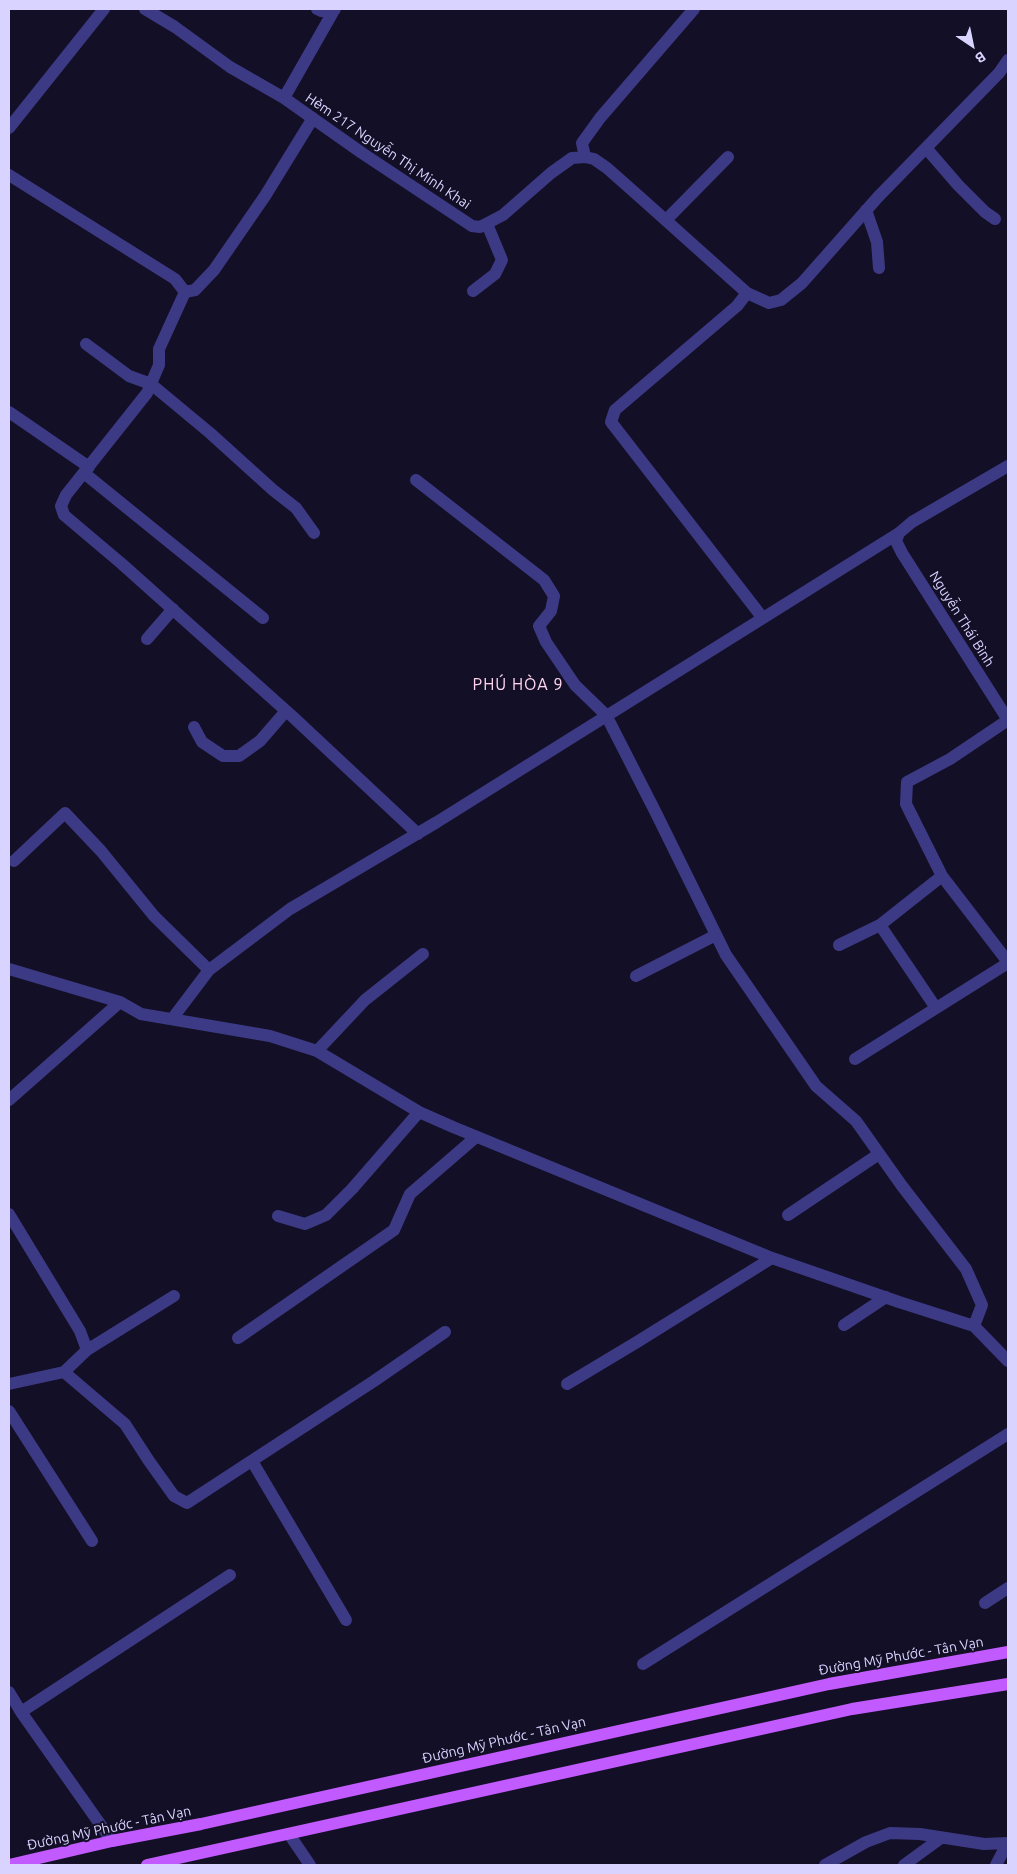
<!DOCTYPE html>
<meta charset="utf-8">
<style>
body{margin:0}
#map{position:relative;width:1017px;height:1874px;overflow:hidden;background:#130f26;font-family:Ubuntu,sans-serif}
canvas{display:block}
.frame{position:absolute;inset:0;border:10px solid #d9d4ff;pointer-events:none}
.north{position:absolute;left:947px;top:20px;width:50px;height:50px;-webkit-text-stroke:4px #130f26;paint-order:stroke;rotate:146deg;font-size:14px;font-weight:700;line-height:20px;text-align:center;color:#d9d4ff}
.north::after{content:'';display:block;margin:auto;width:18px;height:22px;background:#d9d4ff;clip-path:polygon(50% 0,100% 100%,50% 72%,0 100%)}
</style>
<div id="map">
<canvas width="1017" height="1874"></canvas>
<div class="frame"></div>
<div class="north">B</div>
</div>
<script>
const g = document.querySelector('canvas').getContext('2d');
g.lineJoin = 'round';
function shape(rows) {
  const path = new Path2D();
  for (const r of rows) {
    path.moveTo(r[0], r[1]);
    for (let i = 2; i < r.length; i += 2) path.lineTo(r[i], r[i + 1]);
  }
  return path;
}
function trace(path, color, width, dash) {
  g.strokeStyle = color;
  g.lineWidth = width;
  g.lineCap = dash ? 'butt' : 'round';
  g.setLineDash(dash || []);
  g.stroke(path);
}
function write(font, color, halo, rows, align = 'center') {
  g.font = font + ' Ubuntu,sans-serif';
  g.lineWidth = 4;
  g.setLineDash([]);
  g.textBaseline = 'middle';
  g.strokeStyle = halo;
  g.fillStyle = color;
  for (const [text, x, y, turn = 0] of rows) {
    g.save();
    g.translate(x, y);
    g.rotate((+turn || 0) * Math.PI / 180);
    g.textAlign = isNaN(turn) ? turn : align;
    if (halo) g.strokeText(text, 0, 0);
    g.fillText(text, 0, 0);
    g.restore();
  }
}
const minor = shape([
 [145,9,175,27,230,67,284,98,362,153,472,226,480,227,503,215,551,173,572,158,585,157,594,159,607,168,642,199,747,293,769,303,781,300,802,283,878,197,999,73,1008,60],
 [317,9,321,11,333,12,335,9],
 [284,98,333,12],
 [9,128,104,9],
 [926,148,958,185,985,212,995,219],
 [585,157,582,143,600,118,694,9],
 [9,175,175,279,185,292],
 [866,210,877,242,879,268],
 [666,220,728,157],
 [473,291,495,274,502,260,487,224],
 [185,292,159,349,159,365,147,393,66,495,61,506,64,515,122,564,293,717,418,834],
 [185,292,195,290,214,270,265,196,313,118],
 [747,293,737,306,615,410,611,422,762,617],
 [86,344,129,376,151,384,210,433,273,490,296,508,314,533],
 [9,412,89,467],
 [84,473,263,618],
 [416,480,544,580,554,596,551,611,539,626,546,642,575,685,606,715,656,813,726,955,816,1086,856,1121,902,1186,966,1269,982,1305,974,1326],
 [899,533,896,541,902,553,1008,720,950,759,907,782,906,804,942,876],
 [147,639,173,609],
 [194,727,202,742,223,756,239,756,260,741,286,711],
 [14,861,65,813,101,851,154,916,209,970],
 [839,945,880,925],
 [9,969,120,1002,141,1014,270,1036,317,1051,419,1112,453,1127,772,1258,899,1302,974,1326,1008,1361],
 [636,976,716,935],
 [936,1008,880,925,942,876,1008,962],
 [172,1019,209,970,290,909,437,822,899,533,912,522,1008,466],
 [317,1051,365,1000,423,954],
 [855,1059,1008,963],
 [9,1100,120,1002],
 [9,1214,80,1331,87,1350],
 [788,1215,879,1154],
 [278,1216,305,1224,326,1215,352,1189,419,1112],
 [844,1325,886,1297],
 [238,1338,394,1230,410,1194,476,1137],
 [64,1372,125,1424,149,1461,174,1496,187,1503,374,1381,445,1332],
 [9,1384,64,1372,87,1350,174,1296],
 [567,1384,637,1342,772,1258],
 [9,1411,92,1541],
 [252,1461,346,1620],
 [985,1603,1008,1588],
 [643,1664,1008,1434],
 [9,1692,21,1712,112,1841],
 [21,1712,230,1575],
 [289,1834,310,1865],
 [825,1865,866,1842,890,1833,920,1834,984,1844,1008,1843],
 [904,1865,941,1838],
 [996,1865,1007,1844]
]);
const major = shape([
 [9,1865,112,1841,201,1824,829,1684,1008,1652],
 [147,1865,852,1709,1008,1684]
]);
const streetNames = [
 ["Hẻm 217 Nguyễn Thị Minh Khai",388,151,34],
 ["Nguyễn Thái Bình",962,619,58],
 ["Đường Mỹ Phước - Tân Vạn",901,1656,-10],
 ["Đường Mỹ Phước - Tân Vạn",504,1740,-13],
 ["Đường Mỹ Phước - Tân Vạn",109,1828,-12]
];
const quarterNames = [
 ["PHÚ HÒA 9",518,685]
];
trace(minor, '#3d3a85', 12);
trace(major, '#c25bff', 12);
write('14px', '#d9d4ff', '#130f26', streetNames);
g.letterSpacing = '1px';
write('16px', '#ffd6f0', '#130f26', quarterNames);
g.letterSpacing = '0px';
</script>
